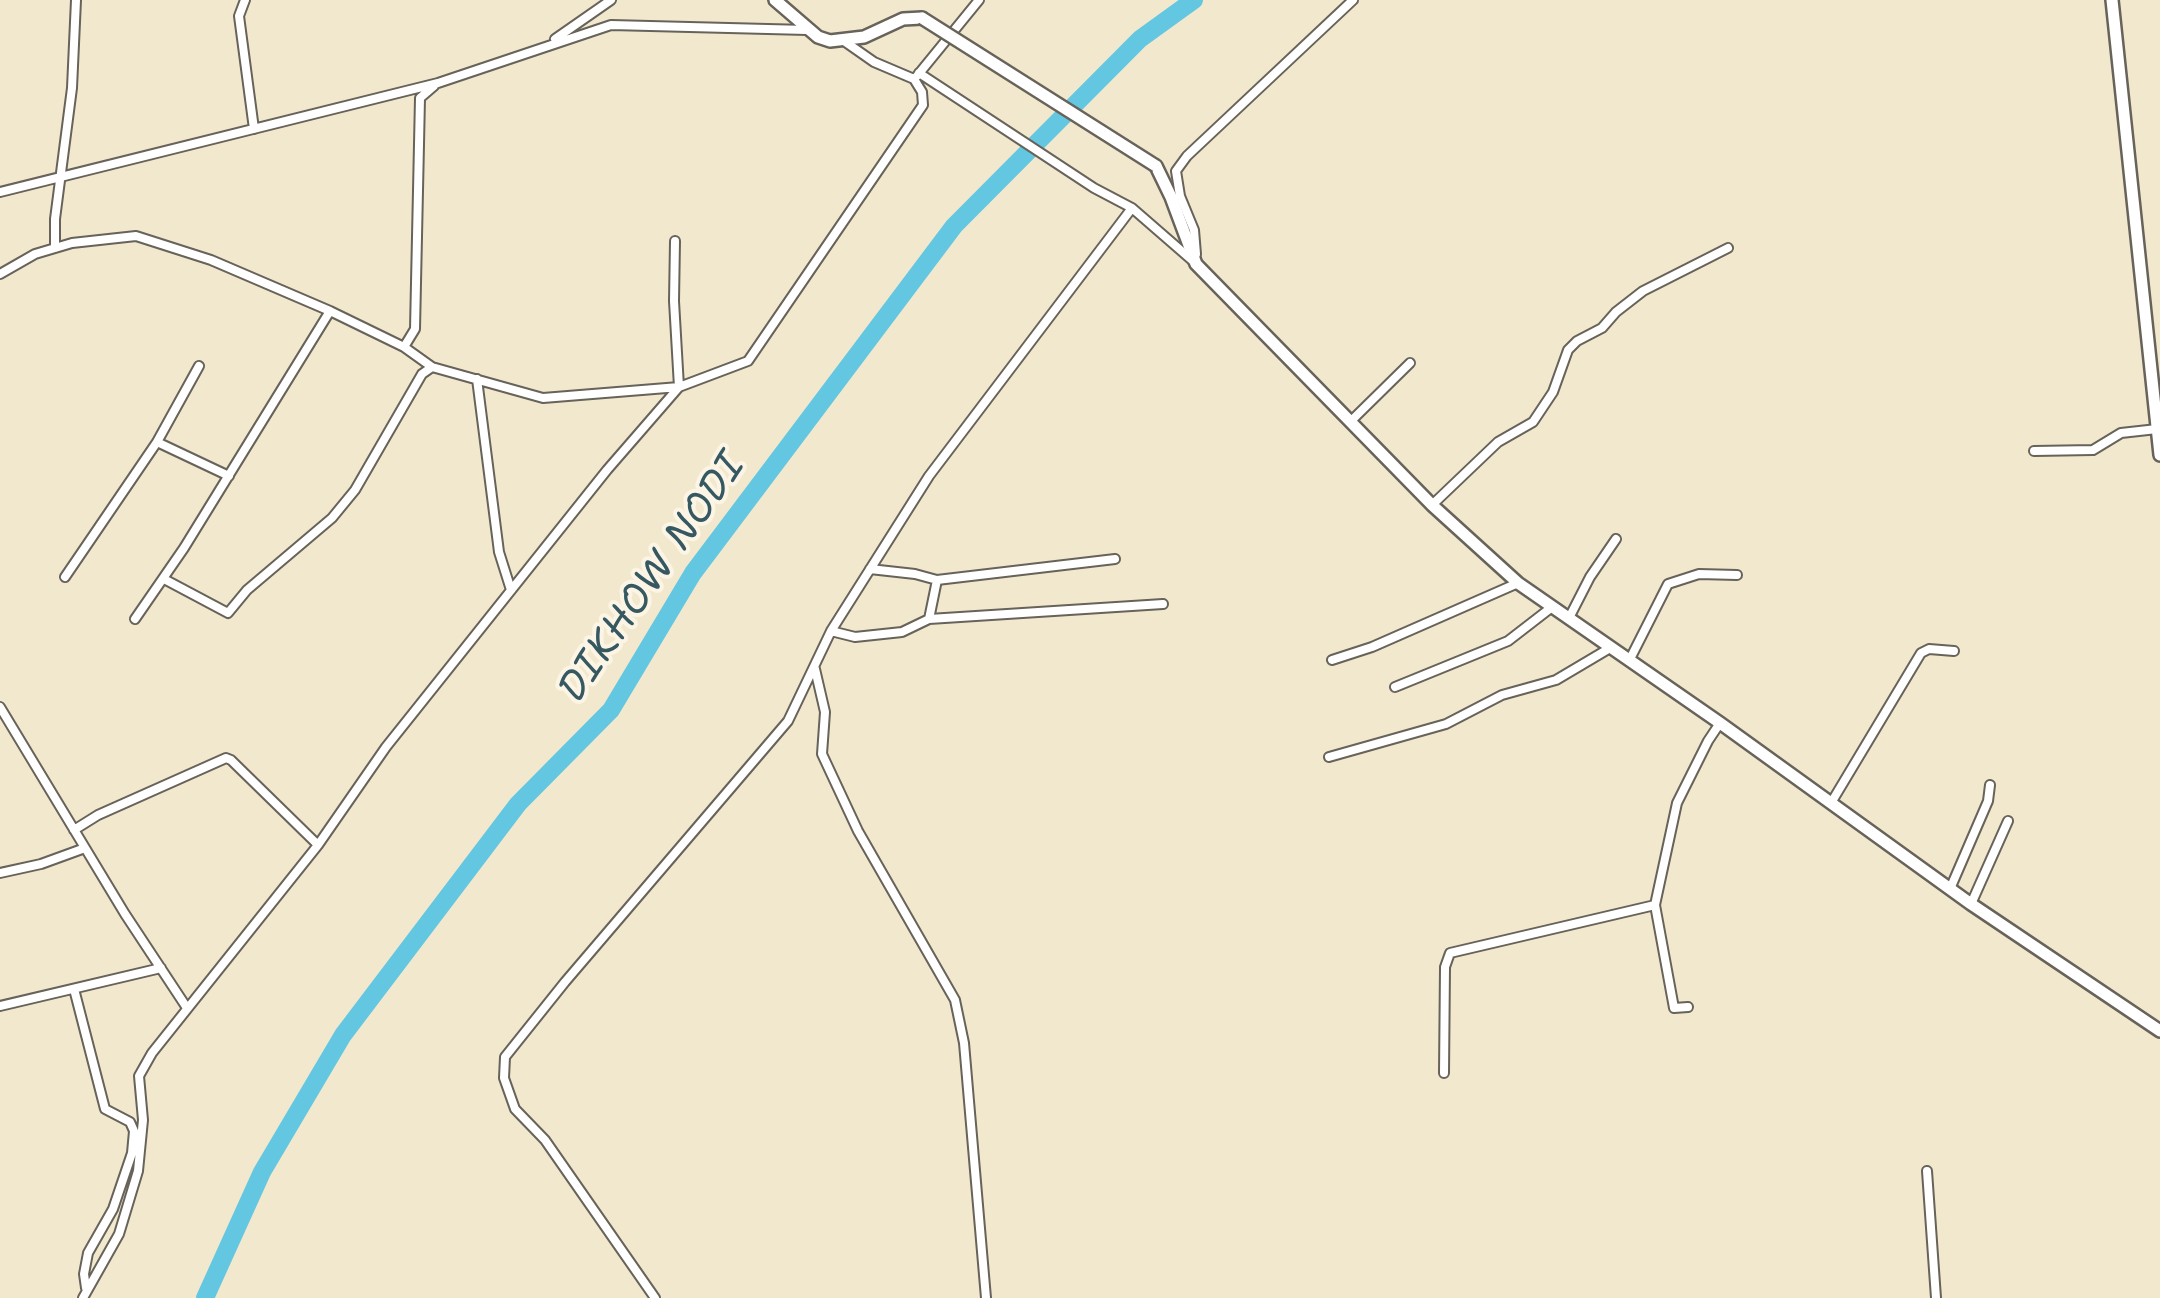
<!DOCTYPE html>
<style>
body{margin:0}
canvas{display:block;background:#f2e8cd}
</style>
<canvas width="2160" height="1298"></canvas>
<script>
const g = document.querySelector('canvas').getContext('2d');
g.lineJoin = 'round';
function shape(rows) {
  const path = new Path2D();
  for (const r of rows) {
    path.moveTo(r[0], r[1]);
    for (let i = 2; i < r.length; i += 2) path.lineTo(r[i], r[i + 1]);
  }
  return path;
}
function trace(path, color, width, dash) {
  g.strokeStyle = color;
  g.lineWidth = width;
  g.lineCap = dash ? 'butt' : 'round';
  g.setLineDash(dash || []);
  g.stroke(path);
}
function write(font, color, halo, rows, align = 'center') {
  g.font = font + ' "Shantell Sans",sans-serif';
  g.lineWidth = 8;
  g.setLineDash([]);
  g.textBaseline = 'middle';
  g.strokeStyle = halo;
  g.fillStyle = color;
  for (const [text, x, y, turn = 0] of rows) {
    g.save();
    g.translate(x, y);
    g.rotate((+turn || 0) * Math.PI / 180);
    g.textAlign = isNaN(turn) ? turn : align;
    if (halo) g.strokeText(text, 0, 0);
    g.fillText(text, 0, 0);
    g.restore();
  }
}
const river = shape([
 [205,1298,262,1172,343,1035,518,804,611,710,693,573,954,226,1140,39,1194,0]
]);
const street = shape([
 [245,0,239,16,254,129],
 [555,39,611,0],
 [919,73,1094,188,1132,208],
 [917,76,979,0],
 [0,192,438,83,611,25,807,30],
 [55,248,55,219,72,88,76,0],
 [1196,254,1194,230,1180,196,1176,171,1187,156,1353,0],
 [0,274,35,254,72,243,136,236,211,260,330,311,404,347,432,367,543,398,679,387,674,301,675,241],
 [404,347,415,329,420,98,434,86],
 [477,379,499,552,511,590],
 [1351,421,1410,363],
 [157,442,199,366],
 [2034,451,2093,450,2121,433,2157,429],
 [1432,505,1498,442,1533,422,1553,392,1568,350,1577,341,1602,328,1616,312,1643,291,1728,248],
 [870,569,915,574,937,580],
 [65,577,157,442,229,476],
 [164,579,228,613,247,590,332,518,355,490,422,374,432,367],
 [1569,618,1590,577,1616,539],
 [135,619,184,548,330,311],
 [929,619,1163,604],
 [831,631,855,637,902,632,929,619,937,580,1115,559],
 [1332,660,1372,647,1518,583],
 [1629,661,1668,584,1699,574,1737,575],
 [815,669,825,712,822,754,858,831,955,1000,964,1043,986,1298],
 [1395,687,1508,641,1552,607],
 [0,707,125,914,187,1008],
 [1329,757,1446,724,1502,695,1556,680,1610,648],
 [1831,803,1921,653,1929,649,1954,651],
 [74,830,98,815,226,758,231,760,318,845],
 [0,873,41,864,85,848],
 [1950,889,1988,801,1990,785],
 [1971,904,2008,821],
 [1655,905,1674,1008,1688,1007],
 [74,989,105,1109,130,1122,134,1131,132,1153,113,1209,88,1253,84,1274,86,1288],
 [0,1006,161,968],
 [1444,1073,1445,967,1450,953,1655,905,1677,803,1708,741,1720,723],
 [1927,1171,1936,1298],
 [83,1298,119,1234,138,1171,143,1120,139,1076,152,1053,318,845,386,747,607,470,679,387,748,361,923,105,922,92,914,79,874,62,844,41],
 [655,1298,545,1140,515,1109,504,1078,505,1057,565,982,788,721,831,631,929,476,1132,208,1193,261]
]);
const secondary = shape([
 [775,0,818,37,830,41,864,37,903,19,922,18],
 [2112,0,2160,455],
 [1156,166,1171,197,1196,264,1432,505,1518,583,1720,723,1971,904,2160,1031]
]);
const secondaryBridge = shape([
 [922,18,1156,166]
]);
const waterNames = [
 ["DIKHOW NODI",653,578,-55]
];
trace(river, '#64c7e1', 18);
trace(street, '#67635a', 12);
trace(secondary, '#67635a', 16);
trace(street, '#fff', 8);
trace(secondary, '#fff', 11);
trace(secondaryBridge, '#67635a', 16, []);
trace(secondaryBridge, '#fff', 11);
write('italic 40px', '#355861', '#fcf5e5', waterNames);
</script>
